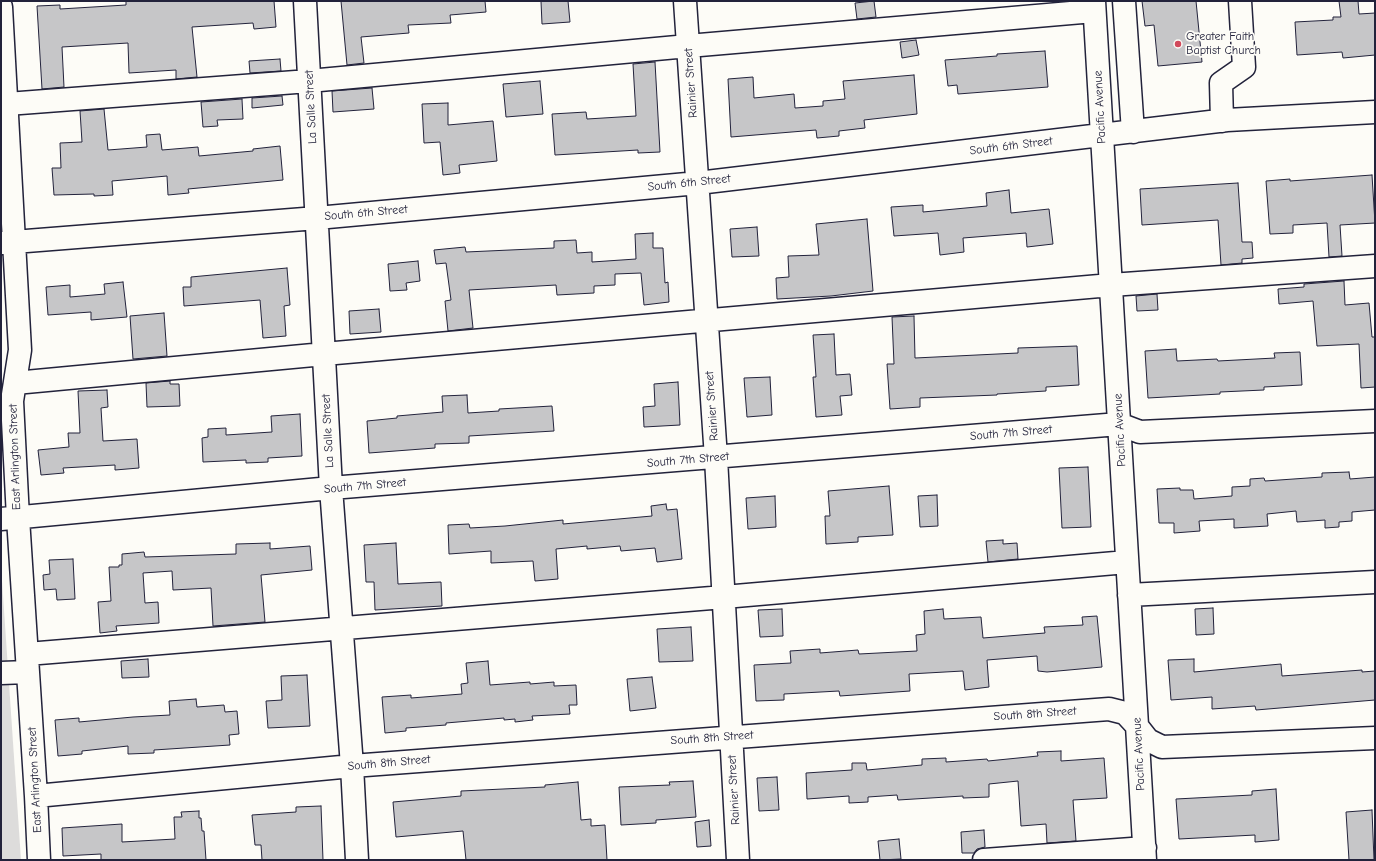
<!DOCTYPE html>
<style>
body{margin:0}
#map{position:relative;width:1376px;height:861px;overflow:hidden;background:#fdfcf7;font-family:"Comic Neue",sans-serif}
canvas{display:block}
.frame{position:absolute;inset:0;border:2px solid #22223b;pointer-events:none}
</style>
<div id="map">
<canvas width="1376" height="861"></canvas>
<div class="frame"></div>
</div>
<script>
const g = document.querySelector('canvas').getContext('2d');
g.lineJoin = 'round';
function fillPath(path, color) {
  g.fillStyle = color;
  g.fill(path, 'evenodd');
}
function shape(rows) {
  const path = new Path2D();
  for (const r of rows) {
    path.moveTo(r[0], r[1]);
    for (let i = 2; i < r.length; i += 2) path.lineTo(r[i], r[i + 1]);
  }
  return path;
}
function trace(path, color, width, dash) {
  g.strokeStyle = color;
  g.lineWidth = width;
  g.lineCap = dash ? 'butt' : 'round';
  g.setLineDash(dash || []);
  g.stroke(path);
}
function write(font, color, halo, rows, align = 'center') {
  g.font = font + ' "Comic Neue",sans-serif';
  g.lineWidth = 3.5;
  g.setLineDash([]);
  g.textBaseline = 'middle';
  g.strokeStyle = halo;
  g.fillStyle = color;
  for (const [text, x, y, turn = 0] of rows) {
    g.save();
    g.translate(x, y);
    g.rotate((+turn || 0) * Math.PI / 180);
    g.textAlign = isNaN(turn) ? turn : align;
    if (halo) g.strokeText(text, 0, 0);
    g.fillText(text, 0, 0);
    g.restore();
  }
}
const green = shape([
 [1,566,21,860,1,860]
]);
const building = shape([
 [126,1,274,1,276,27,254,29,253,23,192,27,197,77,176,79,176,70,129,73,128,43,62,47,64,87,42,89,37,6,60,5,60,9,126,5,126,1],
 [341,1,485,1,486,12,450,15,451,23,408,25,409,33,361,37,364,63,347,65,341,1],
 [541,1,568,1,570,22,542,24,541,1],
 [874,1,876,17,857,19,855,3,874,1],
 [1142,1,1196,1,1202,62,1158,66,1154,25,1145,26,1142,1],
 [1339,1,1358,1,1359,14,1375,13,1375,55,1343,58,1342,52,1297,55,1295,22,1333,20,1333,17,1341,17,1339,1],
 [916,40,919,55,902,58,900,42,916,40],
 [1045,51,1048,87,958,94,957,85,948,86,945,60,997,56,997,54,1045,51],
 [280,59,281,71,250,73,249,61,280,59],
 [655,62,660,152,638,153,638,150,555,155,552,114,586,112,587,119,636,116,633,64,655,62],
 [914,75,917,114,864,120,865,128,839,131,839,136,817,138,816,130,731,137,728,79,753,77,754,98,794,94,795,108,823,106,823,101,845,99,843,81,914,75],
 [540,81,543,114,506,117,503,84,540,81],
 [372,88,374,109,333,112,332,91,372,88],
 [282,96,283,105,252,108,252,98,282,96],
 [242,99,243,119,217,120,218,126,203,127,201,102,242,99],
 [448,103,448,125,493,121,497,161,459,165,460,173,443,175,440,142,424,143,422,104,448,103],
 [104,109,108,150,147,147,146,135,160,134,162,150,198,147,199,156,253,151,253,149,280,146,283,180,188,189,189,193,168,195,167,176,112,181,113,195,94,196,94,194,54,195,52,168,61,168,60,143,82,142,80,111,104,109],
 [1372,175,1375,223,1340,225,1342,256,1329,257,1327,223,1293,225,1293,233,1270,234,1266,181,1290,179,1290,181,1372,175],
 [1238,183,1242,242,1252,242,1253,258,1242,259,1242,263,1221,265,1218,220,1142,225,1140,189,1238,183],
 [1009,190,1011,213,1049,209,1053,244,1027,247,1026,233,963,238,964,252,940,255,938,233,894,236,891,207,923,205,923,212,987,206,986,193,1009,190],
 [867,219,873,291,831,296,777,299,776,278,789,277,788,256,819,255,816,224,867,219],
 [757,227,759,256,732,257,730,229,757,227],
 [653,233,653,248,663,248,665,283,668,282,669,302,644,305,641,273,615,274,615,285,594,286,594,293,557,295,556,285,469,290,473,328,448,331,445,301,451,300,446,263,436,264,434,250,465,247,466,252,554,248,554,241,576,240,577,253,592,252,592,262,636,259,635,234,653,233],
 [418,261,420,281,406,283,407,290,390,291,388,264,418,261],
 [287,268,290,305,284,306,286,336,263,338,260,300,184,306,183,287,191,287,191,277,287,268],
 [1344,281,1345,305,1369,303,1372,337,1375,337,1375,387,1361,388,1359,344,1317,346,1313,301,1279,304,1278,289,1304,287,1304,284,1344,281],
 [123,282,127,317,91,320,91,312,48,315,46,287,70,285,70,297,105,294,104,284,123,282],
 [1157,294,1158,310,1137,311,1136,296,1157,294],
 [379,309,381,332,350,334,349,311,379,309],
 [164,313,167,356,133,359,130,316,164,313],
 [914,316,915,358,1018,353,1018,348,1077,346,1079,385,1046,387,1046,391,997,394,997,395,920,398,920,407,890,409,887,364,894,364,892,317,914,316],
 [834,334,836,375,850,374,852,395,840,396,842,415,816,417,813,377,816,377,813,335,834,334],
 [1176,349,1177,361,1217,359,1218,361,1275,358,1274,353,1300,352,1302,385,1264,387,1264,390,1220,392,1220,394,1148,398,1145,351,1176,349],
 [770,377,772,415,747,417,744,378,770,377],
 [170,381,170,384,179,384,180,406,147,407,146,383,170,381],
 [678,382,680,425,644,427,643,407,655,406,654,384,678,382],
 [107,390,108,407,101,408,103,441,137,439,139,468,115,470,115,465,63,468,64,473,41,475,38,450,69,447,68,433,80,433,78,391,107,390],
 [467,395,468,413,499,411,499,409,552,406,554,431,469,436,469,443,435,444,435,448,369,453,367,421,397,418,397,416,443,412,442,396,467,395],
 [300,414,302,456,268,458,268,462,246,463,246,460,203,462,202,438,208,437,208,429,226,428,226,435,272,432,271,416,300,414],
 [1088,467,1091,527,1062,528,1059,468,1088,467],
 [1349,472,1350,479,1375,477,1375,510,1352,512,1352,521,1339,522,1339,527,1325,528,1325,520,1297,522,1296,511,1267,514,1268,526,1234,528,1234,519,1199,521,1200,531,1174,533,1174,523,1159,523,1157,489,1180,488,1180,490,1193,490,1194,499,1232,496,1232,487,1250,486,1250,479,1264,478,1265,481,1322,477,1322,473,1349,472],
 [889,486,893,535,858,537,858,542,826,544,825,516,830,516,828,491,889,486],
 [937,495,938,526,920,527,918,496,937,495],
 [775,496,776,527,748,529,746,498,775,496],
 [666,504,667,510,677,509,682,559,657,562,655,548,621,551,620,546,587,549,587,546,556,549,558,579,535,581,533,561,491,563,491,551,449,554,448,525,469,524,470,528,505,526,563,520,563,524,652,516,651,506,666,504],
 [1003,540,1003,544,1017,543,1018,559,988,562,986,541,1003,540],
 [270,543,270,549,310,546,312,570,261,575,265,622,213,626,211,588,173,590,172,571,143,573,145,603,158,602,159,623,116,626,117,631,100,633,98,602,111,601,109,567,119,567,119,565,122,565,122,554,144,552,145,557,236,554,236,544,270,543],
 [396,543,398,584,441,582,442,606,375,610,374,582,366,582,364,545,396,543],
 [73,559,75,599,57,600,56,589,44,590,43,575,50,574,49,560,73,559],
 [1213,608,1214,634,1196,635,1195,609,1213,608],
 [782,609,783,636,760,637,758,610,782,609],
 [943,609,944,619,981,617,983,638,1045,633,1044,627,1083,625,1082,617,1097,616,1102,667,1047,672,1038,671,1037,656,987,660,989,687,965,690,963,671,909,674,910,691,840,696,839,691,784,694,784,700,756,701,754,665,791,663,790,651,820,649,820,653,858,650,859,654,917,651,916,635,925,634,924,611,943,609],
 [691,627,693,661,659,662,657,629,691,627],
 [148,659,149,677,122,678,121,661,148,659],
 [1194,659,1194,672,1281,664,1282,676,1362,670,1362,672,1375,671,1375,700,1256,710,1255,706,1212,709,1212,697,1171,700,1168,660,1194,659],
 [488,661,490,685,530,682,530,684,554,682,554,686,576,685,577,705,569,705,570,714,532,716,533,720,515,722,515,719,504,720,504,718,446,723,446,725,406,728,406,731,385,733,382,697,411,695,411,698,462,694,461,684,468,683,466,663,488,661],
 [307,675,310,726,268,728,266,701,282,700,281,676,307,675],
 [652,677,656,708,630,711,627,679,652,677],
 [196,699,197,707,224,705,225,712,237,711,239,734,229,735,230,745,154,750,154,753,128,754,128,746,82,751,82,754,58,756,55,720,79,718,79,722,133,717,170,715,169,701,196,699],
 [1061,751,1061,761,1104,758,1107,798,1073,800,1076,841,1047,843,1046,824,1021,826,1018,781,989,784,989,797,963,798,963,796,898,800,897,795,868,797,868,802,849,803,849,796,807,799,806,773,852,770,852,763,866,763,867,770,922,765,922,759,946,758,946,762,987,759,988,761,1038,756,1037,752,1061,751],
 [777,777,779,810,759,811,757,778,777,777],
 [693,781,696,817,656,820,656,823,621,825,619,787,670,785,669,782,693,781],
 [578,782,581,820,591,819,591,826,605,825,607,860,466,860,463,831,396,837,393,802,461,796,461,791,545,787,545,785,578,782],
 [1276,789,1279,840,1255,842,1255,835,1179,839,1176,799,1252,795,1252,791,1276,789],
 [321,806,323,860,262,860,261,845,255,845,252,815,296,812,296,807,321,806],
 [1372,810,1374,860,1349,860,1346,812,1372,810],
 [199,811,199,818,201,818,202,831,204,831,206,860,101,860,101,854,63,856,62,828,122,824,122,842,175,839,174,817,182,817,181,812,199,811],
 [709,820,711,846,697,847,695,822,709,820],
 [984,830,985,847,977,849,974,853,962,853,961,832,984,830],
 [899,839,901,859,880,860,878,841,899,839]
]);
const minor = shape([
 [305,1,331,488,352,766,357,860],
 [685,1,716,458,738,860],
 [1094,1,1145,860],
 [1124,1,1133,132],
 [1,7,20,350,12,401,18,518,36,796,39,860],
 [7,104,309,81,688,46,1094,11],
 [1222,121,1221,83,1244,67,1240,1],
 [1,243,317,218,698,183,1227,120,1375,112],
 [15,383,324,354,1111,285,1375,266],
 [1,519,331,488,1119,424,1140,432,1375,421],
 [1129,595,1375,582],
 [27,654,724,597,1127,562],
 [1,673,28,672],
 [36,796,352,766,1109,709,1125,713,1137,726,1148,740,1162,747,1375,738],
 [984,860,1145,848]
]);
const markers = [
 [1178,44,4,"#d1495b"]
];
const poiNames = [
 ["Greater Faith",1186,37],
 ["Baptist Church",1186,51]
];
const streetNames = [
 ["Rainier Street",691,83,-94],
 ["La Salle Street",311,107,-93],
 ["Pacific Avenue",1100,107,-93],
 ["South 6th Street",1011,146,-7],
 ["South 6th Street",689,183,-6],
 ["South 6th Street",366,213,-5],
 ["Rainier Street",712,406,-94],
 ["Pacific Avenue",1120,430,-93],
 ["La Salle Street",328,431,-93],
 ["South 7th Street",1011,433,-5],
 ["East Arlington Street",15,457,-92],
 ["South 7th Street",688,460,-5],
 ["South 7th Street",365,486,-5],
 ["South 8th Street",1035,714,-4],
 ["South 8th Street",712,738,-4],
 ["Pacific Avenue",1139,754,-93],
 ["South 8th Street",389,763,-5],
 ["East Arlington Street",35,780,-93],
 ["Rainier Street",734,790,-93]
];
fillPath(green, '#dddcdb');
fillPath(building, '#c6c6c8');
trace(building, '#22223b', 1);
trace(minor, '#22223b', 25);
trace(minor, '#fdfcf7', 22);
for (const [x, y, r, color] of markers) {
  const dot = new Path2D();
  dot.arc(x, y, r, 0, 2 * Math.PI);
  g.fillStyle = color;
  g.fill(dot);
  trace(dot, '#fdfcf7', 1.5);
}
write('12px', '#22223b', '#fdfcf7', poiNames, 'left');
write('12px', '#22223b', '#fdfcf7', streetNames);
</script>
